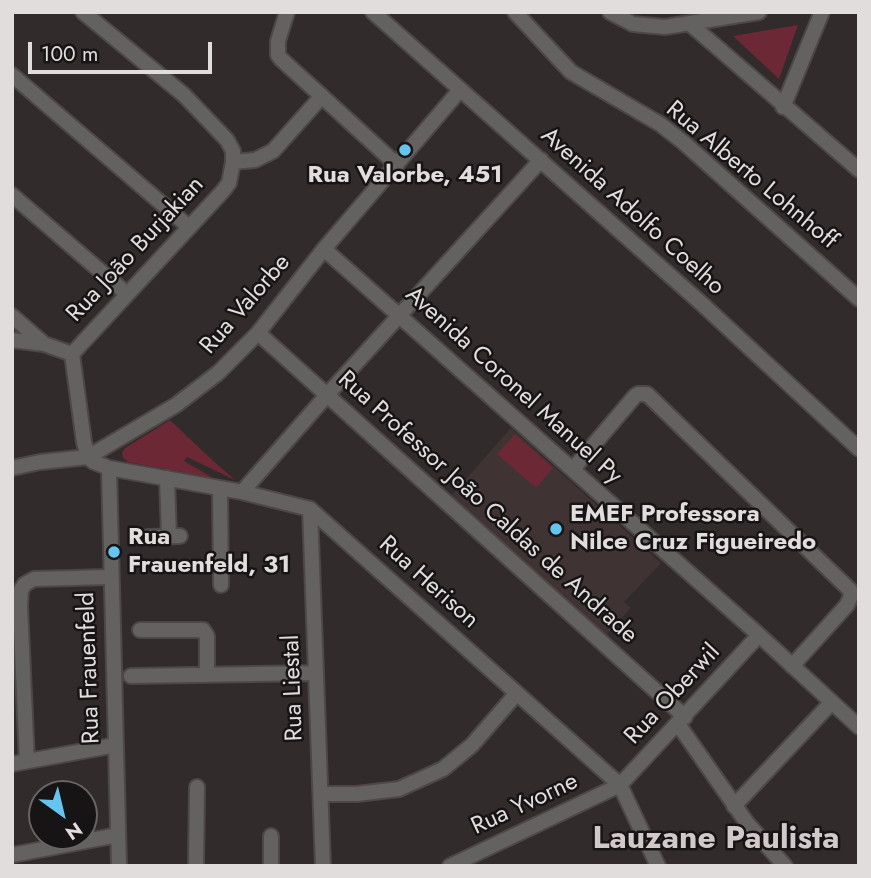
<!DOCTYPE html>
<meta charset="utf-8">
<style>
body{margin:0}
#map{position:relative;width:871px;height:878px;overflow:hidden;background:#312b2c;font-family:Jost,sans-serif}
canvas{display:block}
.frame{position:absolute;inset:0;border:14px solid #e1dddd;pointer-events:none}
.north{position:absolute;left:28px;top:780px;width:70px;height:70px;box-sizing:border-box;background:#171415;border:2px solid #686465;border-radius:50%;rotate:146deg;font-size:19px;font-weight:700;line-height:28px;text-align:center;color:#e1dddd}
.north::after{content:'';display:block;margin:auto;width:24px;height:32px;background:#65c5ef;clip-path:polygon(50% 0,100% 100%,50% 72%,0 100%)}
.scale{position:absolute;left:28px;top:42px;width:184px;height:32px;box-sizing:border-box;border:4px solid #e1dddd;border-top:0;padding-left:9px;font-size:21px;line-height:24px;white-space:nowrap;color:#e1dddd;-webkit-text-stroke:5px #171415;paint-order:stroke}
</style>
<div id="map">
<canvas width="871" height="878"></canvas>
<div class="frame"></div>
<div class="north">N</div>
<div class="scale">100 m</div>
</div>
<script>
const g = document.querySelector('canvas').getContext('2d');
g.lineJoin = 'round';
function fillPath(path, color) {
  g.fillStyle = color;
  g.fill(path, 'evenodd');
}
function shape(rows) {
  const path = new Path2D();
  for (const r of rows) {
    path.moveTo(r[0], r[1]);
    for (let i = 2; i < r.length; i += 2) path.lineTo(r[i], r[i + 1]);
  }
  return path;
}
function trace(path, color, width, dash) {
  g.strokeStyle = color;
  g.lineWidth = width;
  g.lineCap = dash ? 'butt' : 'round';
  g.setLineDash(dash || []);
  g.stroke(path);
}
function write(font, color, halo, rows, align = 'center') {
  g.font = font + ' Jost,sans-serif';
  g.lineWidth = 5;
  g.setLineDash([]);
  g.textBaseline = 'middle';
  g.strokeStyle = halo;
  g.fillStyle = color;
  for (const [text, x, y, turn = 0] of rows) {
    g.save();
    g.translate(x, y);
    g.rotate((+turn || 0) * Math.PI / 180);
    g.textAlign = isNaN(turn) ? turn : align;
    if (halo) g.strokeText(text, 0, 0);
    g.fillText(text, 0, 0);
    g.restore();
  }
}
const built = shape([
 [511,428,661,563,624,602,631,608,606,635,451,496]
]);
const green = shape([
 [798,25,779,79,733,36],
 [170,420,209,457,235,480,187,457,184,461,213,478,128,462,123,458,122,453,125,448],
 [515,434,553,468,536,488,497,454]
]);
const minor = shape([
 [83,12,184,95,227,140,233,151,233,162,229,183,222,192,72,354,84,442,88,457],
 [287,12,278,41,278,55,281,59,397,165],
 [373,12,701,303,859,449],
 [515,12,571,72,660,124,683,142,859,299],
 [610,12,633,24,665,27,759,12],
 [689,23,859,170],
 [12,75,189,227],
 [783,107,822,12],
 [233,162,255,160,273,151,322,96],
 [12,195,127,294],
 [324,249,759,635,859,727],
 [12,316,43,343],
 [258,333,685,717],
 [12,340,44,344,72,354],
 [88,457,94,462,109,468,242,492,310,509,620,785,658,866],
 [12,468,40,462,88,457,176,405,218,373,258,333,324,249,460,90],
 [109,468,119,866],
 [573,469,635,396,638,394,647,394,850,590,851,596,847,605,792,666],
 [167,478,169,537],
 [220,488,221,585],
 [242,492,327,395,541,160],
 [310,509,323,866],
 [148,537,180,536],
 [140,630,203,630,207,636,207,675],
 [131,676,316,673],
 [678,724,747,823,785,866],
 [27,761,20,606,21,590,25,584,34,579,110,577],
 [12,764,116,745],
 [321,794,357,794,399,789,443,769,472,745,517,693],
 [734,806,831,703],
 [271,836,271,866],
 [12,855,118,835],
 [196,866,197,787],
 [450,866,620,785,759,635]
]);
const markers = [
 [405,150,7,"#65c5ef"],
 [556,529,7,"#65c5ef"],
 [114,552,7,"#65c5ef"]
];
const poiNames = [
 ["Rua Valorbe, 451",405,176,"center"],
 ["EMEF Professora",570,515],
 ["Nilce Cruz Figueiredo",570,543],
 ["Rua",128,538],
 ["Frauenfeld, 31",128,566]
];
const streetNames = [
 ["Rua Alberto Lohnhoff",751,176,40],
 ["Avenida Adolfo Coelho",632,212,42],
 ["Rua João Burjakian",136,250,-47],
 ["Rua Valorbe",246,305,-49],
 ["Avenida Coronel Manuel Py",513,386,42],
 ["Rua Professor João Caldas de Andrade",487,508,42],
 ["Rua Herison",428,583,42],
 ["Rua Frauenfeld",90,668,-92],
 ["Rua Liestal",294,688,-92],
 ["Rua Oberwil",673,695,-47],
 ["Rua Yvorne",525,805,-25]
];
const districtNames = [
 ["Lauzane Paulista",716,840]
];
fillPath(built, '#403334');
fillPath(green, '#6c2835');
trace(minor, '#4d4748', 18);
trace(minor, '#646161', 14);
for (const [x, y, r, color] of markers) {
  const dot = new Path2D();
  dot.arc(x, y, r, 0, 2 * Math.PI);
  g.fillStyle = color;
  g.fill(dot);
  trace(dot, '#171415', 2.5);
}
write('bold 24px', '#e1dddd', '#171415', poiNames, 'left');
write('24px', '#e1dddd', '#171415', streetNames);
write('bold 32px', '#d1c8c9', '#171415', districtNames);
</script>
